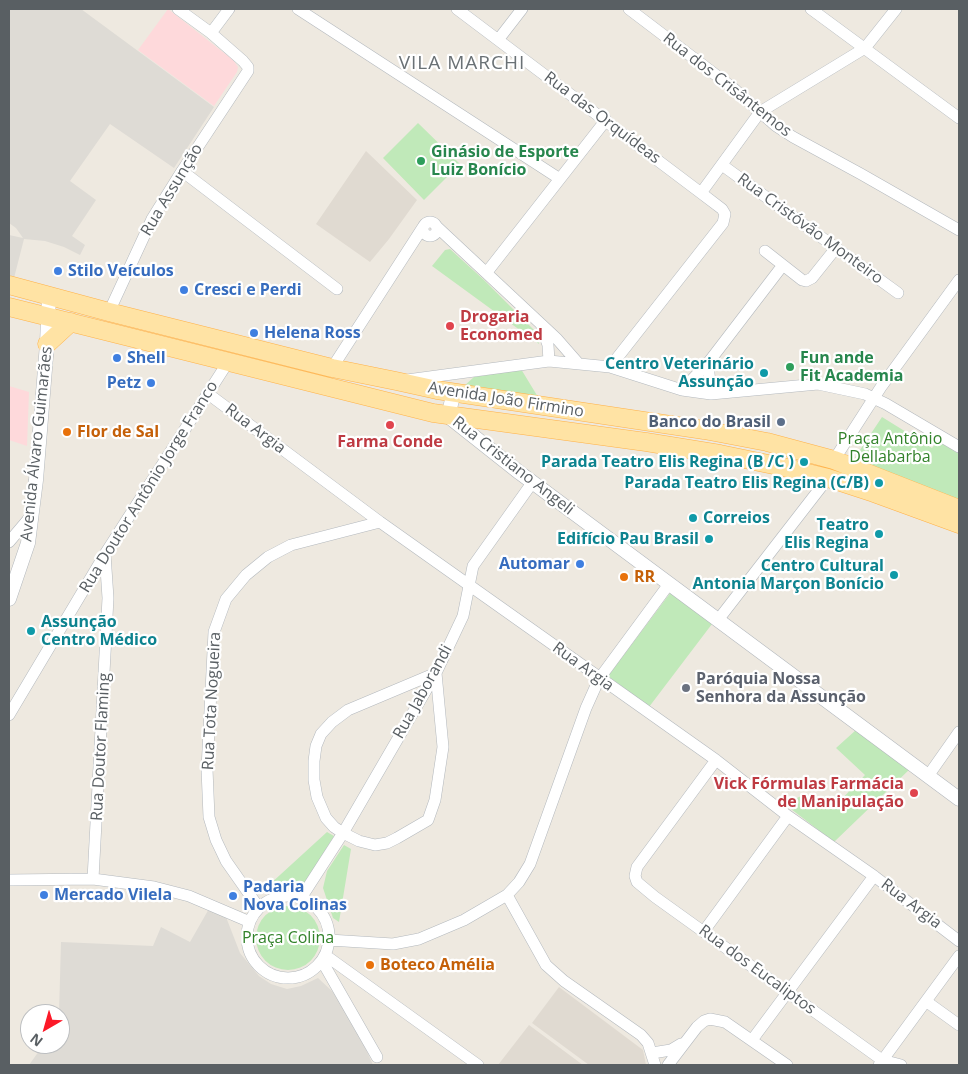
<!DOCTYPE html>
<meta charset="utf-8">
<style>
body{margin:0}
#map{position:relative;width:968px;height:1074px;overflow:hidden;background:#eee9e0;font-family:"Open Sans",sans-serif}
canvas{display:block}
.frame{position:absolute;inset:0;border:10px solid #595f63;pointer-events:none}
.north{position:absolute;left:20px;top:1004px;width:50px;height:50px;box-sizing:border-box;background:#fff;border:1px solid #bdbfc1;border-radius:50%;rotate:218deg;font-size:14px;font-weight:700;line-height:20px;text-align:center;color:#595f63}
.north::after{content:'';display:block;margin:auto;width:18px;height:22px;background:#fc1928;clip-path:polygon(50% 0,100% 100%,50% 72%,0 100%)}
</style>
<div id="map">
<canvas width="968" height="1074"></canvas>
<div class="frame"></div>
<div class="north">N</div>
</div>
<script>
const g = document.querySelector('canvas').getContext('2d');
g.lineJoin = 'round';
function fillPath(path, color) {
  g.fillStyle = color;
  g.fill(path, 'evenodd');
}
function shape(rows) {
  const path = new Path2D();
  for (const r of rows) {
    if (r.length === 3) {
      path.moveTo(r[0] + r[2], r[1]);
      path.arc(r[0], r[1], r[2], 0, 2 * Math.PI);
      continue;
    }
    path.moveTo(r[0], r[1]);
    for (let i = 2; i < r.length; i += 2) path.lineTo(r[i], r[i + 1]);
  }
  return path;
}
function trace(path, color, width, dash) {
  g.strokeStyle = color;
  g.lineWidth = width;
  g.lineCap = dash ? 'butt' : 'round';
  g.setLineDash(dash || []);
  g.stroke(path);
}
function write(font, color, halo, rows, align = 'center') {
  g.font = font + ' "Open Sans",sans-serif';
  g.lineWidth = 4.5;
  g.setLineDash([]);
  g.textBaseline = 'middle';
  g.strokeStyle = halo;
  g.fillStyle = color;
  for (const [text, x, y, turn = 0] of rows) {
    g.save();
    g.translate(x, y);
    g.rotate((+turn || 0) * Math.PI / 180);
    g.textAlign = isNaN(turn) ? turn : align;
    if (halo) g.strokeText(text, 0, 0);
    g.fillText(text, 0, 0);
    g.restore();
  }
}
const industrial = shape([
 [9,9,81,9,214,107,174,168,110,124,70,181,96,200,72,236,85,245,80,255,64,247,45,241,24,239,14,278,9,276,9,235,23,238,16,228,9,223],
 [210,907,226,917,240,953,259,976,271,984,287,989,301,986,318,978,333,992,359,1034,373,1065,29,1065,44,1044,60,1044,59,1014,61,942,153,946,161,927,190,942]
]);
const education = shape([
 [366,151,417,200,389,239,370,262,316,224],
 [559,987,643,1050,646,1065,589,1065,532,1023],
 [529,1025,583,1065,498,1065]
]);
const medical = shape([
 [168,9,233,60,238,67,237,72,214,106,138,50],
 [9,386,29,392,27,446,9,440]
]);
const green = shape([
 [418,123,460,164,424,200,383,158],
 [450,249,484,280,534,330,539,344,432,266,445,250],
 [521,369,538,397,464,386,474,377],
 [882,417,932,448,938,441,959,454,959,500,854,459],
 [671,592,712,624,649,707,608,676],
 [856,730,911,768,834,842,791,809,791,801,803,795,816,808,833,808,865,775,836,748],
 [327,832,334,836,305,883,268,890,269,885],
 [344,845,351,849,339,922,333,918,323,888,327,871],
 [288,938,32]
]);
const minor = shape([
 [298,9,560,179],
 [457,9,701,193,722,209,725,214,723,223,610,367],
 [629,9,733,88,776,126,793,137,861,174,959,230],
 [811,9,959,118],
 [211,33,229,9],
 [498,40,522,9],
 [722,165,898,293],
 [182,171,337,289],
 [701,193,760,112,865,48,896,9],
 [430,229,7],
 [436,226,557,339,578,363],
 [765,251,802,280,806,281,812,278,836,248],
 [487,272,606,120],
 [109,312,152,219,182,171,248,71,248,67,243,61,211,33,178,9],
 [542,327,548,345,549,361],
 [708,363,711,394],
 [332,368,423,227],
 [407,380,549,361,610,367,682,390,711,394,818,384,865,394,886,404,959,447],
 [682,390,708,363,783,265],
 [207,393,380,522,716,760,788,816,874,876,959,941],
 [834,460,881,387,959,280],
 [9,542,31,516],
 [718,620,828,478],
 [436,673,443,747,435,800,428,820,397,838,387,843,375,845,359,841,343,833,334,827,326,818,317,797,314,780,314,761,316,746,321,734,332,722,348,710,436,673],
 [9,715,105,554,228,362],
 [716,760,637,867,635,876,637,882,655,897,882,1060,901,1065],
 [928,776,959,732],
 [93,879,108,598,105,554],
 [9,880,93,879,154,887,189,896,250,922],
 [507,895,546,965,564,981,641,1035,648,1043,655,1065],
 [288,937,41],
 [301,898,343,833,436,673,463,616,473,566,532,483],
 [259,908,226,861,216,840,209,817,207,769,214,632,226,599,246,575,268,557,291,545,380,522],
 [704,931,788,816],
 [329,940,393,944,419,939,464,920,507,895,519,882,530,864,586,708,599,679,669,584],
 [325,955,478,1065],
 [322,961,377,1057],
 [927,1002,959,1025],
 [752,1040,874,876],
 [652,1053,671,1050,681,1044],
 [668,1065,697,1027,704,1021,710,1019,725,1022,787,1065],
 [879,1065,959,956]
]);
const tertiary = shape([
 [454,392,448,416,520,473,959,799],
 [9,599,28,543,36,480,47,344,49,296]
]);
const primary = shape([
 [9,285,109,312,332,368,396,381,437,390,704,430,767,442,834,460,959,509],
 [9,307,433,413,646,442,720,454,783,467,828,478,874,493,959,524],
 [47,344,71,322]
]);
const markers = [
 [421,161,5,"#2e9e5b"],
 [58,271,5,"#3f7fe0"],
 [184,290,5,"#3f7fe0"],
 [450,326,5,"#e0444e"],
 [254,333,5,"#3f7fe0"],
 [117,358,5,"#3f7fe0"],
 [790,367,5,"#2e9e5b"],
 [764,373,5,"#0f9aa8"],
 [151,383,5,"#3f7fe0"],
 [781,422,5,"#5c6f8a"],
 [390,425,5,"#e0444e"],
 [67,432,5,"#e8710a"],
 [804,462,5,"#0f9aa8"],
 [879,483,5,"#0f9aa8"],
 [693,518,5,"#0f9aa8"],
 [879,534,5,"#0f9aa8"],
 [709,539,5,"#0f9aa8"],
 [580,564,5,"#3f7fe0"],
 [894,575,5,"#0f9aa8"],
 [624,577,5,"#e8710a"],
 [31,631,5,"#0f9aa8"],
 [686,688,5,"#6b7280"],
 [914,793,5,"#e0444e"],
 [44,895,5,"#3f7fe0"],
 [233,896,5,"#3f7fe0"],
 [370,965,5,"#e8710a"]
];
const streetNames = [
 ["Rua dos Crisântemos",727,85,38],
 ["Rua das Orquídeas",602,118,37],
 ["Rua Assunção",172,190,-59],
 ["Rua Cristóvão Monteiro",810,229,36],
 ["Avenida João Firmino",506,400,9],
 ["Rua Argia",255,429,37],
 ["Avenida Álvaro Guimarães",37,444,-84],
 ["Rua Cristiano Angeli",513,466,38],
 ["Rua Doutor Antônio Jorge Franco",149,487,-58],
 ["Rua Argia",583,667,36],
 ["Rua Jaborandi",423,692,-61],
 ["Rua Tota Nogueira",212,701,-87],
 ["Rua Doutor Flaming",101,747,-87],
 ["Rua Argia",911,904,37],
 ["Rua dos Eucaliptos",757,970,36]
];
const leisureNames = [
 ["Ginásio de Esporte",431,152],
 ["Luiz Bonício",431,170],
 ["Fun ande",800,358],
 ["Fit Academia",800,376]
];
const shopNames = [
 ["Stilo Veículos",68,271],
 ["Cresci e Perdi",194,290],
 ["Helena Ross",264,333],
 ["Shell",127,358],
 ["Petz",141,383,"right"],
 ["Automar",570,564,"right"],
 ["Padaria",243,887],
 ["Nova Colinas",243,905],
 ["Mercado Vilela",54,895]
];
const healthNames = [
 ["Drogaria",460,317],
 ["Economed",460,335],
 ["Farma Conde",390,442,"center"],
 ["Vick Fórmulas Farmácia",904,784,"right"],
 ["de Manipulação",904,802,"right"]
];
const cultureNames = [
 ["Centro Veterinário",754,364],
 ["Assunção",754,382],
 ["Parada Teatro Elis Regina (B /C )",794,462],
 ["Parada Teatro Elis Regina (C/B)",869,483],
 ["Correios",703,518,"left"],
 ["Teatro",869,525],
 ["Elis Regina",869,543],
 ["Edifício Pau Brasil",699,539],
 ["Centro Cultural",884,566],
 ["Antonia Marçon Bonício",884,584],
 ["Assunção",41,622,"left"],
 ["Centro Médico",41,640,"left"]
];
const serviceNames = [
 ["Banco do Brasil",771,422]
];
const foodNames = [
 ["Flor de Sal",77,432],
 ["RR",634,577],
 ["Boteco Amélia",380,965]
];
const parkNames = [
 ["Praça Antônio",890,439],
 ["Dellabarba",890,457],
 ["Praça Colina",288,938]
];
const worshipNames = [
 ["Paróquia Nossa",696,679],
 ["Senhora da Assunção",696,697]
];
const quarterNames = [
 ["VILA MARCHI",462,64]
];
fillPath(industrial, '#dedbd5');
fillPath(education, '#e0dad1');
fillPath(medical, '#fed9db');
fillPath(green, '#c0e9b9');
trace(minor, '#b3b8bd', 12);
trace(tertiary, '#b3b8bd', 15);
trace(primary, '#ffb148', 19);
trace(minor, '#fff', 11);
trace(tertiary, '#fff', 14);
trace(primary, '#ffe3a4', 18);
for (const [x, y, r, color] of markers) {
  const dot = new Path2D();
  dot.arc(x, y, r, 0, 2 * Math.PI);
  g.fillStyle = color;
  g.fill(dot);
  trace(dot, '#fff', 2);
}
write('16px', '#595f63', '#fff', streetNames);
write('bold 16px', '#27864d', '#fff', leisureNames, 'left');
write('bold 16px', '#366cbe', '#fff', shopNames, 'left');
write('bold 16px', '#be3a42', '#fff', healthNames, 'left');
write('bold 16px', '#0d838f', '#fff', cultureNames, 'right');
write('bold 16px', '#4e5e75', '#fff', serviceNames, 'right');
write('bold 16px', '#c56008', '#fff', foodNames, 'left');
write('16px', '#32822a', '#fff', parkNames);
write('bold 16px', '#5b616d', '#fff', worshipNames, 'left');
g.letterSpacing = '1px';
write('19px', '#6a7175', '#fff', quarterNames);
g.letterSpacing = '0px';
</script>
